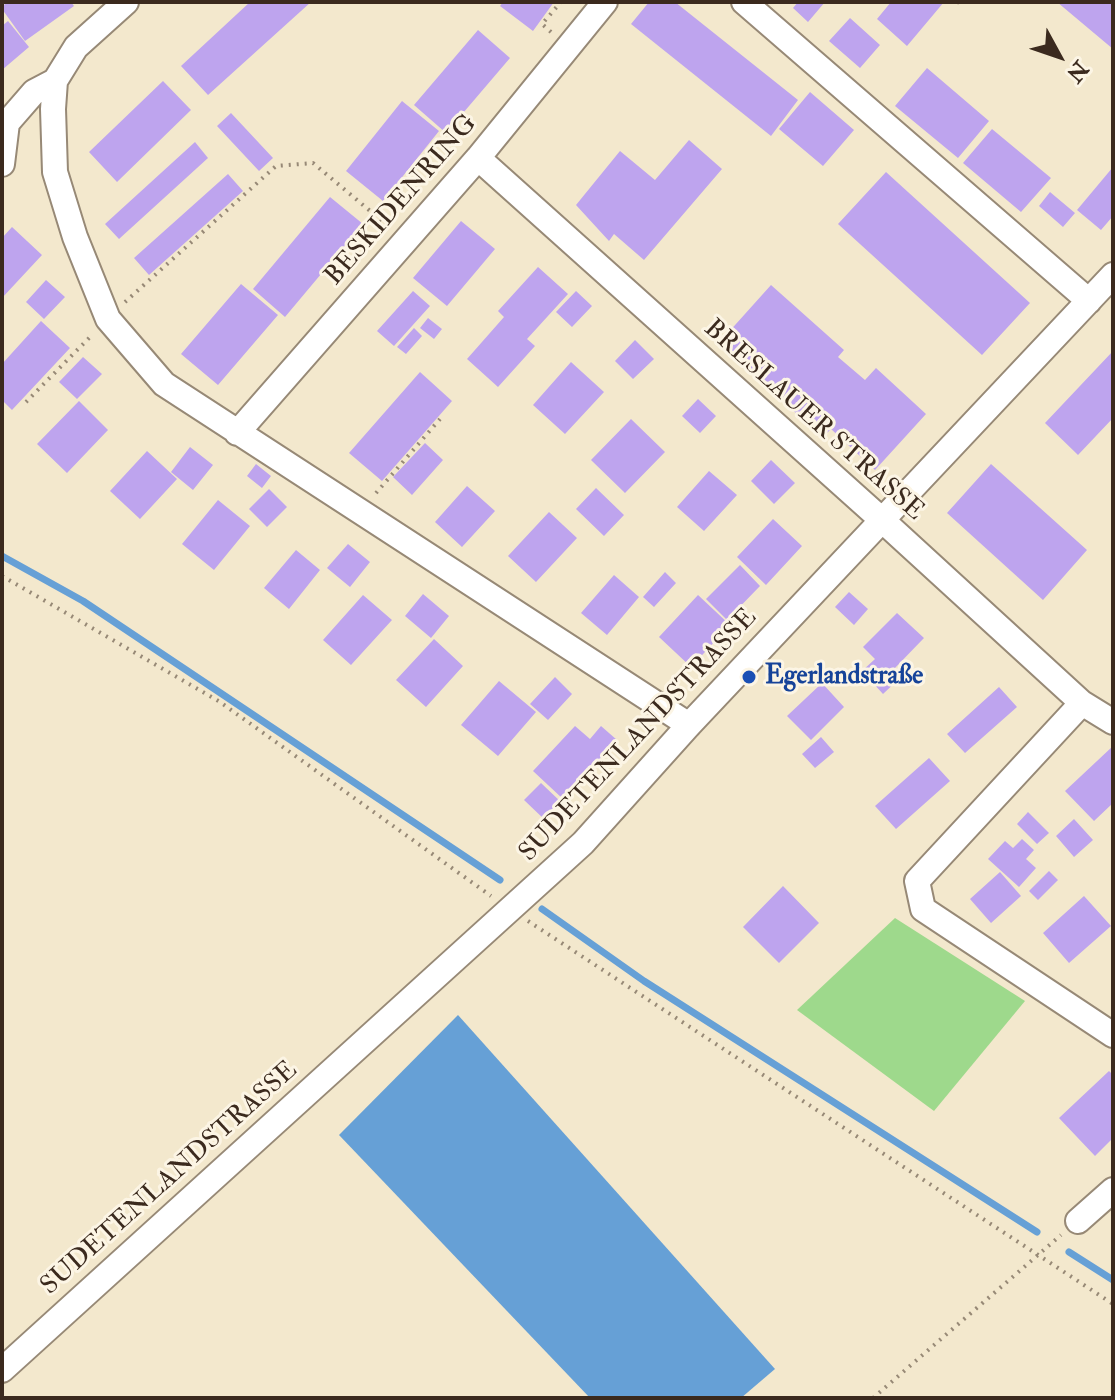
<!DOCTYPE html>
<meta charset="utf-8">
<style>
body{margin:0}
#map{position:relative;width:1115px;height:1400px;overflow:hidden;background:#f3e8cd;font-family:"IM FELL Double Pica",serif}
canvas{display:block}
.frame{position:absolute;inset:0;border:4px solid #3b2a1e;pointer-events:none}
.north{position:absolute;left:1019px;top:16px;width:80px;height:80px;-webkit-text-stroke:6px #fcf5e5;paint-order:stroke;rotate:130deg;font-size:22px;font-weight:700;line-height:32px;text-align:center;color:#3b2a1e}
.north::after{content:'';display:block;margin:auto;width:28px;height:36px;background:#3b2a1e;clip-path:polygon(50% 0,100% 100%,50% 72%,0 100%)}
</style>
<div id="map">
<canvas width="1115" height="1400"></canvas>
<div class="frame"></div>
<div class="north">N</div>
</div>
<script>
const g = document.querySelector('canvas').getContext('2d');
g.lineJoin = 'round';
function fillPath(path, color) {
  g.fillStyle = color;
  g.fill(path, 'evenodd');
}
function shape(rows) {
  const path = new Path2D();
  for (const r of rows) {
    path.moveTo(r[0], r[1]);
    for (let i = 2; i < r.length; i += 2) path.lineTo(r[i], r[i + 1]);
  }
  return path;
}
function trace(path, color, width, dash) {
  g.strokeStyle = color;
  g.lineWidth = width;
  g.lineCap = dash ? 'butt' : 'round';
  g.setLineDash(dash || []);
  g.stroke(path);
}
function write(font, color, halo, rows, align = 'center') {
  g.font = font + ' "IM FELL Double Pica",serif';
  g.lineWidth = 6;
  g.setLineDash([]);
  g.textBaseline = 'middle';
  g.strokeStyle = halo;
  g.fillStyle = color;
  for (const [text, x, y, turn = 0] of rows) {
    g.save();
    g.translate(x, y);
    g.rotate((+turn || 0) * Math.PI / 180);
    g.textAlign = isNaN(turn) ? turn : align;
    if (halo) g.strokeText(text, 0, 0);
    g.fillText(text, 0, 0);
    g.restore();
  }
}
const green = shape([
 [895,918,1025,1001,934,1111,797,1010]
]);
const water = shape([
 [458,1015,775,1369,741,1398,590,1398,339,1135]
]);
const stream = shape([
 [2,556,83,601,500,880],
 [542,909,644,981,1037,1232],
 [1069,1252,1113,1280]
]);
const building = shape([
 [6,2,71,2,74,6,25,41,2,9],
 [250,2,311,2,208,95,181,66],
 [503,2,554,2,533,31,500,6],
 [649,2,675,2,798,100,771,136,631,24],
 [798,2,825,2,808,22,793,8],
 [891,2,944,2,907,46,877,19],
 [1057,2,1113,2,1113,49],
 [850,18,880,45,860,68,829,41],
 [8,21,29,47,2,70,2,26],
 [478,30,510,58,446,133,414,105],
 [927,68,989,121,958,158,895,106],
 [163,81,191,110,117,182,89,152],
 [810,92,854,130,823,166,779,129],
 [402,101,439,131,383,201,346,171],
 [231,113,273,158,259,171,217,126],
 [992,129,1051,178,1021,212,963,163],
 [689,140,722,169,644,260,614,234,609,241,576,205,620,151,655,180],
 [195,142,208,158,119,239,105,224],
 [1113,167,1113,216,1101,230,1077,210],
 [886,172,1030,303,982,355,838,224],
 [228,174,243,191,149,275,134,258],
 [1050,192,1075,213,1063,227,1039,206],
 [330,197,363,224,285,317,253,289],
 [461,221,495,249,447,306,413,278],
 [12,227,42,255,2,298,2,238],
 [538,267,568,294,527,339,535,346,498,387,467,359,504,317,498,311],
 [46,280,65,297,44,319,26,302],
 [241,284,278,315,218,385,181,354],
 [771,285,844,350,838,357,865,380,876,368,926,414,875,470,831,429,823,437,718,344],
 [413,291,430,306,394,346,377,331],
 [576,291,592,306,572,327,556,312],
 [428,318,442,329,434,339,420,328],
 [41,321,70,348,12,410,2,400,2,364],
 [414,328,422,336,406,354,397,347],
 [635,340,654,359,633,379,615,361],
 [1113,351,1113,418,1078,455,1045,423],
 [83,357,102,374,77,399,59,382],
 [571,362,604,392,565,434,533,405],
 [420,372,452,401,382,481,349,453],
 [698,399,716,416,700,433,682,416],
 [79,401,108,430,67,473,37,444],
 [631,419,665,452,625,493,591,460],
 [425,443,443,460,412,495,393,477],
 [190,447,213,465,193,490,171,472],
 [147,451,177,479,140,519,110,491],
 [771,460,795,483,774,504,751,481],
 [256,464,271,476,262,488,247,476],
 [991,464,1087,550,1043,600,947,513],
 [709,471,737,495,704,531,677,507],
 [467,486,495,511,462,547,435,522],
 [596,488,624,515,604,536,576,509],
 [269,489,287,507,267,527,249,509],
 [218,500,250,526,214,570,182,544],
 [549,512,577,538,536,582,508,556],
 [773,519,802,546,766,585,737,557],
 [348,544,370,562,350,587,327,568],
 [296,550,320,570,289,609,264,588],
 [740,565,760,586,727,620,706,599],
 [665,572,676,583,654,607,643,597],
 [614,575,639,597,607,635,581,613],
 [849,592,868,609,854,625,835,607],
 [423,594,449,616,431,638,405,616],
 [363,595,392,620,351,665,323,640],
 [698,595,730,625,691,667,659,637],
 [897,613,924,638,893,670,900,678,883,694,862,671,875,659,863,647],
 [434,639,463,666,426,707,396,680],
 [555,677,572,694,548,720,530,704],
 [499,681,536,712,498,756,461,725],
 [822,683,844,707,811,740,787,716],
 [999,687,1017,707,965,753,947,734],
 [575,726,590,739,601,726,617,740,563,799,533,771],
 [821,737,834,752,815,768,802,754],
 [1113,746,1113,803,1094,821,1065,791],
 [929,758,950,781,896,829,875,806],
 [541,783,562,803,546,821,524,800],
 [1028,812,1049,833,1037,844,1017,824],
 [1074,819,1093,840,1074,857,1056,836],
 [1022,839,1034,850,1026,859,1036,868,1019,887,988,859,1005,841,1013,848],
 [1049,871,1058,880,1038,900,1029,891],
 [1000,872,1021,896,991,923,970,899],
 [783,886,819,923,779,963,743,927],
 [1084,896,1111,926,1069,963,1043,933],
 [1109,1071,1113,1075,1113,1138,1095,1156,1059,1118]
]);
const path = shape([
 [959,2,960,5],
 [551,32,542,24,561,2],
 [125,302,276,166,313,163,388,226],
 [26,402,90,337],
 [376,493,440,419],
 [2,576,220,702,491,896],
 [528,921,1113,1304],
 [873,1398,1061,1235]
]);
const minor = shape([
 [126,2,76,47,55,81,53,109,55,172,75,237,108,319,164,384,689,725],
 [744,2,1089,301],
 [478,158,882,520,1082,703,1113,722],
 [2,164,7,123,34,92,55,81],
 [237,433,478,158,605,2],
 [1082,703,917,881,923,909,1113,1035],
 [1078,1221,1113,1190],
 [2,1370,583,843,689,725,1113,275]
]);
const markers = [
 [749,677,8,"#1a4fb4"]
];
const streetNames = [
 ["BESKIDENRING",402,201,-49],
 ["BRESLAUER STRASSE",813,421,42],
 ["SUDETENLANDSTRASSE",639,736,-47],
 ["SUDETENLANDSTRASSE",170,1179,-42]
];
const transitNames = [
 ["Egerlandstraße",765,677]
];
fillPath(green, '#9ed98c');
fillPath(water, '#66a0d6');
trace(stream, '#66a0d6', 7);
fillPath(building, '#bea4ee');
trace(minor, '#978976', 28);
trace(path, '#978976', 4, [2, 6]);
trace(minor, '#fff', 24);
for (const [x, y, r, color] of markers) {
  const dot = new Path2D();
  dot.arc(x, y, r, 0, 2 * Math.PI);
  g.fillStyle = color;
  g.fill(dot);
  trace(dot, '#fcf5e5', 3);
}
write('26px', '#3b2a1e', '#fcf5e5', streetNames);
write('bold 26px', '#164399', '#fcf5e5', transitNames, 'left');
</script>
